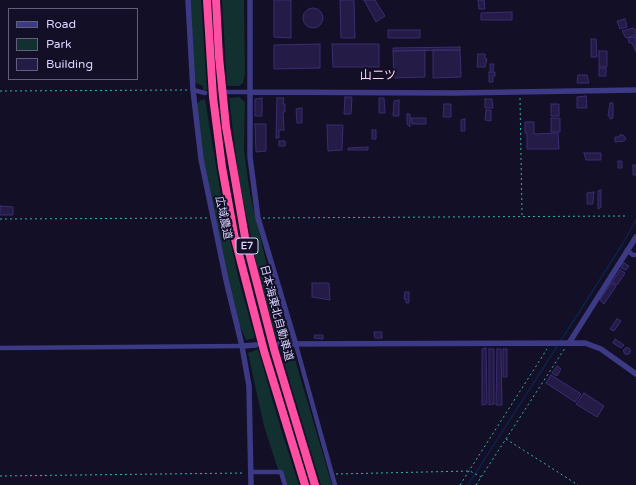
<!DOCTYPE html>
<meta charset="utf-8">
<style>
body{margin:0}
#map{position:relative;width:636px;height:485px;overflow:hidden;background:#130f26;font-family:"Varela Round",sans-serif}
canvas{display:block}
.legend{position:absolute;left:8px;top:8px;width:130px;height:72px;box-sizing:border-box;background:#130f26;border:1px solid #625e7d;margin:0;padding:5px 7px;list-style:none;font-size:12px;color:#d9d4ff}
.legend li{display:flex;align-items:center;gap:8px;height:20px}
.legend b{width:20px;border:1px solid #625e7d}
</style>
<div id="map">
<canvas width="636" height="485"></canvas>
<ul class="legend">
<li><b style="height:5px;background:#3d3a85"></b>Road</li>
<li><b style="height:11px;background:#12302f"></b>Park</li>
<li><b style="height:11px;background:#241b47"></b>Building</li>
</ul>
</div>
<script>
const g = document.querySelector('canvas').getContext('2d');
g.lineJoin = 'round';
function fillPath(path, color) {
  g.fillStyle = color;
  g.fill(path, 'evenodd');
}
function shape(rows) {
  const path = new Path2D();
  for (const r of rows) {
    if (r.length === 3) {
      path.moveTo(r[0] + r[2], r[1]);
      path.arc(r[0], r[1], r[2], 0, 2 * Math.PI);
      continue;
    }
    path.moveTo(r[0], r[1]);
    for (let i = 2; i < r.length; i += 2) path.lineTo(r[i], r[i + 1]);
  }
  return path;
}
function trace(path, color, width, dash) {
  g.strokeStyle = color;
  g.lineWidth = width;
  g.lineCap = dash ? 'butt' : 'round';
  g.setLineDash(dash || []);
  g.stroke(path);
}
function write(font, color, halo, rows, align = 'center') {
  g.font = font + ' "Varela Round","Noto Sans JP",sans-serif';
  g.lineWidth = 4;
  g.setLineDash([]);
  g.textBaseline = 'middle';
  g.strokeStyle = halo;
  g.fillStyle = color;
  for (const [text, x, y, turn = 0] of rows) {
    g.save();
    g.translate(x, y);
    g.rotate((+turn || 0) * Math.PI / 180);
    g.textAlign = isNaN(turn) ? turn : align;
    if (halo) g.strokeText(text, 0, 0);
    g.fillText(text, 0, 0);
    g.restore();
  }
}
const green = shape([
 [189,0,201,0,207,90,203,90,203,86,194,82],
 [222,0,244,0,245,74,243,83,239,86,227,86],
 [239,97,245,102,244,150,250,194,270,278,284,326,284,334,279,339,276,339,260,280,239,180,229,98],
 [205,99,224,214,239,280,255,338,246,340,236,317,201,151,196,105,201,100],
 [282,348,291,349,294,356,332,485,321,485,280,349],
 [258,349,280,426,299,485,283,485,264,426,248,353]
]);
const stream = shape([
 [560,342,622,245,636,220],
 [468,485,558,345]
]);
const building = shape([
 [274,0,291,0,291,38,274,37,274,0],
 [340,0,354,0,355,38,341,38,340,0],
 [364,0,375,0,385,16,376,22,364,0],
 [478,0,484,0,485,9,479,9,478,0],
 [313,18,10],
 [512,12,512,20,481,20,481,13,512,12],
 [625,19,627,27,620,29,617,21,625,19],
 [633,28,636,30,636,35,626,38,622,31,633,28],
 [388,30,420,30,420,38,388,38,388,30],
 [634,37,636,37,636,52,632,43,629,43,628,38,634,37],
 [591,39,596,39,597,57,591,57,591,39],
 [320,44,320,68,274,69,274,45,320,44],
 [332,44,379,44,379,67,333,67,332,44],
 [460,47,460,50,393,51,393,48,460,47],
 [425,50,425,77,394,78,393,51,425,50],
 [433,50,460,50,461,77,433,78,433,50],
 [599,51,607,51,607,67,599,67,599,51],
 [478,54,485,54,485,59,487,59,485,67,477,67,478,54],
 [490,64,494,64,493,71,490,71,490,64],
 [599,68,606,68,606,76,599,76,599,68],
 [489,72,495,72,495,76,493,76,493,82,489,82,489,72],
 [578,75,587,75,589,83,577,83,578,75],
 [586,96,587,108,577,108,577,97,586,96],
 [345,97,352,97,351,114,344,114,345,97],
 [262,98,262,116,255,116,255,99,262,98],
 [277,98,284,98,283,104,285,104,285,112,283,112,284,130,279,130,279,138,276,138,277,98],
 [379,98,384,98,385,113,379,113,379,98],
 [485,99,492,99,493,108,485,108,485,99],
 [399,100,399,116,393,116,394,101,399,100],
 [610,103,613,103,613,118,610,119,610,116,608,116,610,103],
 [444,104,451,104,451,117,443,117,444,104],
 [551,104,559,104,559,116,551,116,551,104],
 [302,108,302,123,297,123,296,109,302,108],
 [486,110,491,110,491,121,485,120,486,110],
 [407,114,410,114,410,127,407,124,407,114],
 [411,118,426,118,426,124,412,124,411,118],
 [551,118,560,118,560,132,551,132,551,118],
 [465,119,465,131,461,131,461,120,465,119],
 [525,122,534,122,534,134,558,133,559,149,527,149,527,133,525,133,525,122],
 [255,124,266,124,266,151,256,152,255,124],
 [327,125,343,125,342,150,328,151,327,125],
 [372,130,376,130,376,139,372,139,372,130],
 [620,135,623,135,626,139,624,141,615,142,615,137,619,137,620,135],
 [279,141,285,141,285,146,279,146,279,141],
 [368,147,368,150,348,150,348,148,368,147],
 [584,153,601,153,601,160,586,160,584,153],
 [618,161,622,161,622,168,618,168,618,161],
 [633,165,636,165,636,175,633,175,633,165],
 [601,190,601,207,598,209,598,191,601,190],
 [594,192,593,204,587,204,587,193,594,192],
 [0,206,13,207,13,215,0,215,0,206],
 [624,263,629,266,626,270,621,268,624,263],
 [620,270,625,273,617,285,612,282,620,270],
 [312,283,329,283,330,300,312,297,312,283],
 [611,283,616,286,604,304,600,300,611,283],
 [405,292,409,292,409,303,406,303,406,299,404,299,405,292],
 [617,319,621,321,614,331,610,329,617,319],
 [374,332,382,332,382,338,375,338,374,332],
 [315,335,323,335,323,339,314,338,315,335],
 [615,339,624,345,621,348,613,343,615,339],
 [627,351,3.5],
 [486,348,487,404,482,405,482,349,486,348],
 [489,349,494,349,494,404,489,405,489,349],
 [497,349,501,349,502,405,496,405,497,349],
 [503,349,507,349,507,377,503,377,503,349],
 [557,366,561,369,557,376,552,373,557,366],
 [551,375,581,394,575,402,546,383,551,375],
 [584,393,604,406,597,417,576,404,584,393]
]);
const path = shape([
 [0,91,187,90],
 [520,98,522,215],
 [263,218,627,216],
 [0,219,207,218],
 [506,439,578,485],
 [336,474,470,471,481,477],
 [0,476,245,473],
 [460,485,547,349],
 [476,485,565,348]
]);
const minor = shape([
 [193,90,205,93],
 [227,92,249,92],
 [627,250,633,255,636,255],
 [296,345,335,485],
 [0,348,242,346],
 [251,472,281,472,285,485]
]);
const tertiary = shape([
 [188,0,193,90,201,159,226,280,242,346,249,386,251,485],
 [250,0,250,157,258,218,296,345],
 [249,92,455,93,636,90],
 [569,343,636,237],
 [279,344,585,343,601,349,636,374],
 [242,346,256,345]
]);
const motorway = shape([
 [207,0,213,97,222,167,235,239,264,351,305,485],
 [216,0,219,57,226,127,245,237,274,349,315,485]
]);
const shields = [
 [247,246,22]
];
const shieldNames = [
 ["E7",247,246]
];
const streetNames = [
 ["広域農道",223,218,78],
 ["日本海東北自動車道",276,313,75]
];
const neighbourhoodNames = [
 ["山二ツ",378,76]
];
fillPath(green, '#12302f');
trace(stream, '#0c2248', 1.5);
fillPath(building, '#241b47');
trace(building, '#3b2d73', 1);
trace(path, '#2fb8b0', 1, [2, 3]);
trace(minor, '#3d3a85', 4.5);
trace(tertiary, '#3d3a85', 5.5);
trace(motorway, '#ff4fa3', 8);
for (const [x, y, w] of shields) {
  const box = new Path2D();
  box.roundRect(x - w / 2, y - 8, w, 16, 3);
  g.fillStyle = '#130f26';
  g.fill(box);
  trace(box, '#d9d4ff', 1);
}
write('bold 10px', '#d9d4ff', null, shieldNames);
write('11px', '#d9d4ff', '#130f26', streetNames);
write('12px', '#ffd6f0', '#130f26', neighbourhoodNames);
</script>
